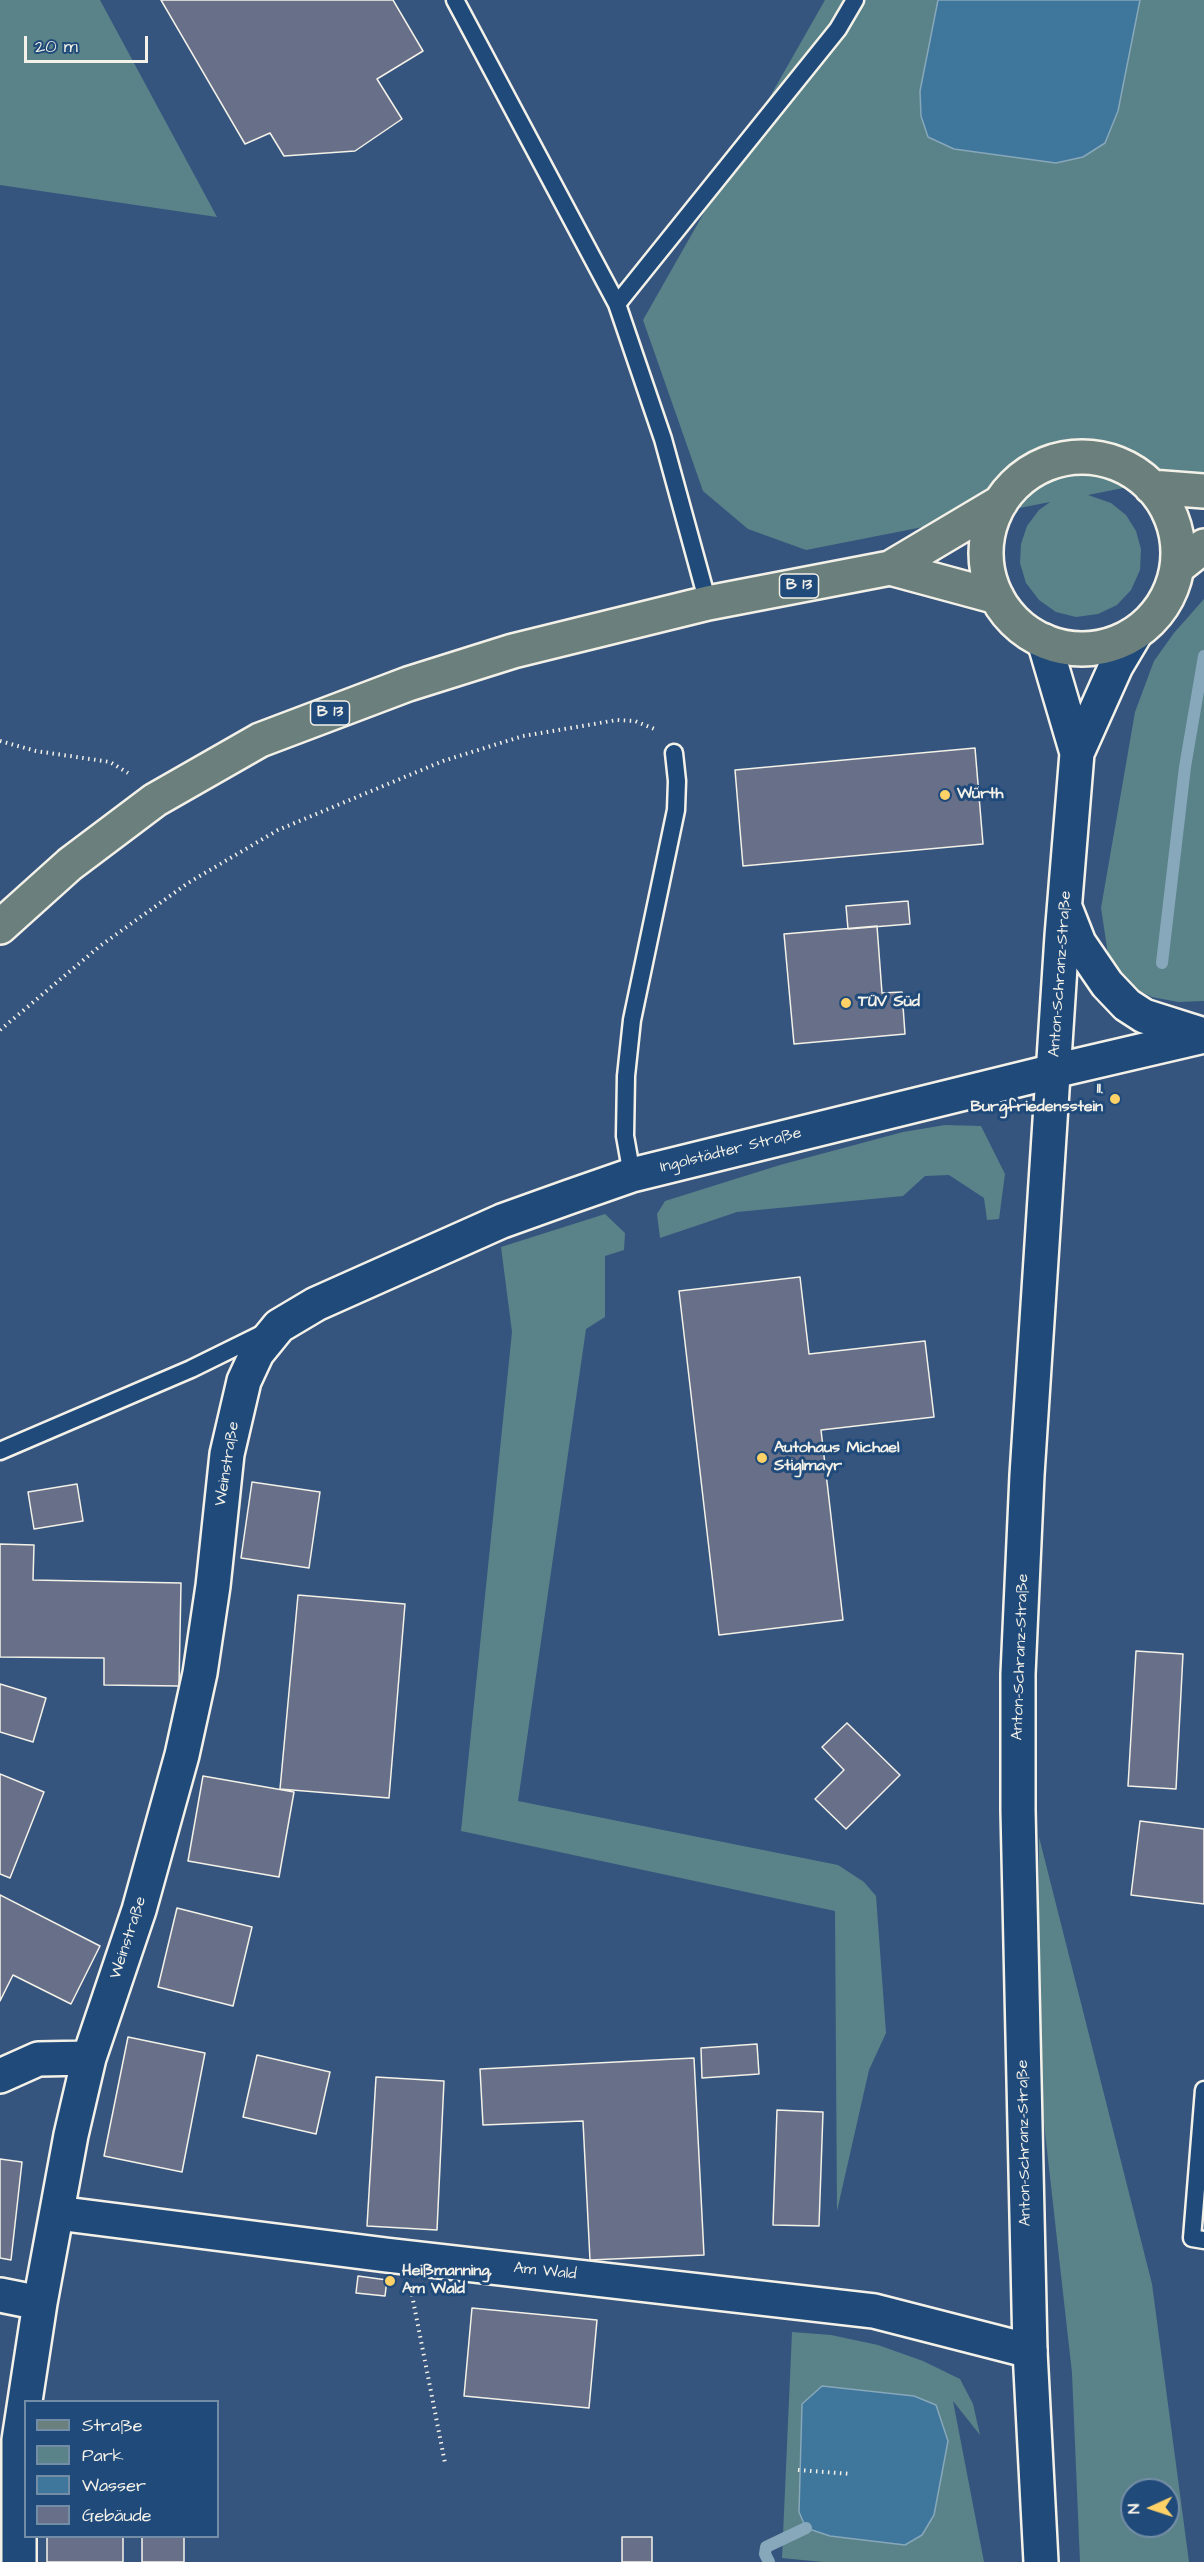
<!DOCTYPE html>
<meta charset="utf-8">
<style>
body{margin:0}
#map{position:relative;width:1204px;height:2562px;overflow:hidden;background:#35557e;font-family:"Architects Daughter",sans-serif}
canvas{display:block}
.legend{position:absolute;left:24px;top:2400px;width:195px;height:138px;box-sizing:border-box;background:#1f4a7a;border:2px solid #748da6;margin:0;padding:8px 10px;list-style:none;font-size:18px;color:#f4f1e8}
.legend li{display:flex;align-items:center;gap:12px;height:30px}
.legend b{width:30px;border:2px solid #748da6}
.north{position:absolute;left:1120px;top:2478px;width:60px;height:60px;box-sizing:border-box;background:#1f4a7a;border:2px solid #748da6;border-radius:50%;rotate:267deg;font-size:16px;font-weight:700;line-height:24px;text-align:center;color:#f4f1e8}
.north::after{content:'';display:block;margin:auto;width:21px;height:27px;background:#ffd166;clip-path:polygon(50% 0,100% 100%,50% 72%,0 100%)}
.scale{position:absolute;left:24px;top:36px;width:124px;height:27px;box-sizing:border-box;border:3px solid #f4f1e8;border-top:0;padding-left:8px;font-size:18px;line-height:21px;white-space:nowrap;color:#f4f1e8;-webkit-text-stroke:4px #1f4a7a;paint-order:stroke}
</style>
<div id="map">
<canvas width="1204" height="2562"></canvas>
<ul class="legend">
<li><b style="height:8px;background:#6b7f7c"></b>Straße</li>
<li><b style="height:16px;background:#5a8389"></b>Park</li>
<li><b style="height:16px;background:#3f769c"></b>Wasser</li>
<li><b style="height:16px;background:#677088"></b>Gebäude</li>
</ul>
<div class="north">N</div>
<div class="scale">20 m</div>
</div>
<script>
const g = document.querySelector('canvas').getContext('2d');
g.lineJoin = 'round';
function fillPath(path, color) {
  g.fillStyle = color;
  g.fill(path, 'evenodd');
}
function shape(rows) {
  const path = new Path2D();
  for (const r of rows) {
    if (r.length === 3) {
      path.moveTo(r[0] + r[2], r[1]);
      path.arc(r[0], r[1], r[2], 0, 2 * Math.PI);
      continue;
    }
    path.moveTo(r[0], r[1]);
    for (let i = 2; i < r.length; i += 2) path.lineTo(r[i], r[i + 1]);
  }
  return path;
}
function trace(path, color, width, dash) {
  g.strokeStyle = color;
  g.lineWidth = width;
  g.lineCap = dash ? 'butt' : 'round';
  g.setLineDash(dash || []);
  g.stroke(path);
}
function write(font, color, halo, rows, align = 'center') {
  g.font = font + ' "Architects Daughter",sans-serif';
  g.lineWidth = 6;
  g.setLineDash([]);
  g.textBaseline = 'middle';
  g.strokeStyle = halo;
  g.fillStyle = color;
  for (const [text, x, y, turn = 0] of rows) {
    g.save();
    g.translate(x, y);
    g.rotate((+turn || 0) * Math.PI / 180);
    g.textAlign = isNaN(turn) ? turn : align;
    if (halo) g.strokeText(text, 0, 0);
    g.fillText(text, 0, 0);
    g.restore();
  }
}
const green = shape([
 [0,0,100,0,217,217,0,185],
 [825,0,1204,0,1204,472,1088,495,1111,503,1126,515,1136,531,1141,549,1140,570,1131,590,1117,605,1098,614,1076,617,1056,612,1039,600,1026,583,1020,563,1021,544,1027,526,1039,510,1050,502,806,550,748,529,703,491,643,320],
 [1204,599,1204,1001,1178,1002,1152,997,1128,985,1108,954,1101,908,1135,712,1154,661,1174,633],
 [945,1125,981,1126,1005,1174,999,1219,987,1220,984,1198,949,1175,925,1176,903,1196,737,1212,660,1238,657,1214,665,1201,780,1165,903,1132],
 [605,1214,625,1233,624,1250,605,1256,605,1317,586,1329,518,1801,838,1865,864,1882,876,1896,886,2033,869,2070,837,2211,835,1911,461,1831,512,1332,501,1247],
 [1039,1837,1152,2284,1189,2562,1080,2562,1072,2373,1038,2070],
 [1132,2490,1168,2490,1168,2526,1132,2526],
 [792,2332,831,2335,878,2345,923,2361,960,2379,973,2404,980,2435,953,2401,984,2562,823,2562,782,2558]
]);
const water = shape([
 [938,0,1140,0,1118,111,1105,143,1083,157,1056,163,954,149,928,137,921,116,920,91,938,0],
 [822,2386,914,2396,936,2405,948,2441,934,2515,922,2535,905,2545,830,2536,806,2528,799,2512,802,2404,822,2386]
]);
const stream = shape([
 [1162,963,1185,767,1204,656],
 [769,2562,765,2554,766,2547,806,2528]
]);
const building = shape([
 [161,0,393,0,423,51,377,79,402,119,355,151,284,156,270,133,245,144,161,0],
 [975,748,983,844,743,866,735,770,975,748],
 [908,901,910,924,848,929,846,906,908,901],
 [877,926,882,993,902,992,905,1034,794,1044,784,934,877,926],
 [800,1277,809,1354,925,1341,934,1417,821,1430,843,1620,719,1635,679,1291,800,1277],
 [252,1482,320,1492,309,1568,241,1558,252,1482],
 [77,1484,83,1521,34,1529,28,1492,77,1484],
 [0,1544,34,1545,33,1580,181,1583,179,1686,104,1685,104,1658,0,1657,0,1544],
 [298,1595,405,1604,389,1798,280,1789,298,1595],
 [1136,1651,1183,1654,1176,1789,1128,1786,1136,1651],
 [0,1684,46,1698,33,1742,0,1732,0,1684],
 [847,1723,900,1775,846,1829,815,1799,844,1770,822,1747,847,1723],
 [0,1774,44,1792,10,1878,0,1874,0,1774],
 [203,1776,294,1792,279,1877,188,1861,203,1776],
 [1140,1821,1204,1829,1204,1904,1131,1895,1140,1821],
 [0,1895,100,1946,71,2004,13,1975,0,2001,0,1895],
 [177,1908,252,1927,233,2006,158,1987,177,1908],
 [128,2037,205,2053,182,2172,104,2156,128,2037],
 [757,2044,759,2074,702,2078,701,2048,757,2044],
 [257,2055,330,2072,316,2134,243,2117,257,2055],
 [694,2058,704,2255,590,2260,583,2121,483,2125,480,2069,694,2058],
 [376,2077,444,2081,437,2230,367,2226,376,2077],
 [777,2110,823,2112,819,2226,773,2225,777,2110],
 [0,2159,22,2162,11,2260,0,2258,0,2159],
 [358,2276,387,2280,385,2296,356,2293,358,2276],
 [472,2308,597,2320,589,2408,464,2396,472,2308],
 [47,2536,123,2536,123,2562,47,2562,47,2536],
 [142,2536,184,2536,184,2562,142,2562,142,2536],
 [622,2537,652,2537,652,2562,622,2562,622,2537]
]);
const path = shape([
 [0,741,36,751,110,762,128,773],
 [0,1030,100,946,188,883,278,830,443,761,523,736,617,720,635,721,657,730],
 [412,2295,445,2463],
 [798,2470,851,2474]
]);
const lane = shape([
 [455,0,617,304,663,439,708,603],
 [617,304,838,29,855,0],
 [632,1175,625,1136,626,1076,632,1020,676,810,677,781,674,753],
 [0,1451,191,1369,262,1334],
 [1204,2090,1192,2238,1204,2240]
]);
const street = shape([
 [0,2076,38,2059,89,2058],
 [57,2213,386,2255,874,2311,1030,2351],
 [0,2295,40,2303],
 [19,2562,19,2440,40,2303,71,2135,89,2058,139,1910,182,1755,200,1673,213,1586,227,1454,244,1381,257,1353,279,1326,316,1304,502,1221,569,1197,632,1175,1054,1071]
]);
const secondary = shape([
 [1044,641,1077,753],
 [1066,910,1079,943,1107,984,1127,1005,1144,1016,1204,1035],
 [1054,1071,1204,1036],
 [1041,2562,1030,2351,1018,1810,1018,1674,1027,1475,1062,936,1077,753,1116,666,1135,634]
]);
const primary = shape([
 [1082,553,96],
 [1151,487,1204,491],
 [1178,567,1204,546],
 [890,568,997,597],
 [0,927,70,864,155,800,260,740,408,684,513,651,708,603,890,568,1001,502]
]);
const markers = [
 [945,795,6,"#ffd166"],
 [846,1003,6,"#ffd166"],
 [1115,1099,6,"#ffd166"],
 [762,1458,6,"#ffd166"],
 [390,2281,6,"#ffd166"]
];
const shields = [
 [799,586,39],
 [330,713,39]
];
const shieldNames = [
 ["B 13",799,586],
 ["B 13",330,713]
];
const poiNames = [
 ["Würth",957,795],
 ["TÜV Süd",858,1003],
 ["11.",1103,1090,"right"],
 ["Burgfriedensstein",1103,1108,"right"],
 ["Autohaus Michael",774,1449],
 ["Stiglmayr",774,1467],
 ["Heißmanning,",402,2272],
 ["Am Wald",402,2290]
];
const streetNames = [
 ["Anton-Schranz-Straße",1061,974,-86],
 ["Ingolstädter Straße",731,1151,-14],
 ["Weinstraße",228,1464,-81],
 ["Anton-Schranz-Straße",1021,1657,-88],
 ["Weinstraße",129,1938,-72],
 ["Anton-Schranz-Straße",1025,2143,-91],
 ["Am Wald",545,2272,6]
];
fillPath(green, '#5a8389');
fillPath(water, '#3f769c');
trace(water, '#87a7ba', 1.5);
trace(stream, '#87a7ba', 12);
fillPath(building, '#677088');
trace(building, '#f4f1e8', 1.5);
trace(lane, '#f4f1e8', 21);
trace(street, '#f4f1e8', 38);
trace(secondary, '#f4f1e8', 38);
trace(primary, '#f4f1e8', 38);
trace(path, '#f4f1e8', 4, [1.5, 4.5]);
trace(lane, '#1f4a7a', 16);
trace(street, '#1f4a7a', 33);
trace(secondary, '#1f4a7a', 33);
trace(primary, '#6b7f7c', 33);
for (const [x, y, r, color] of markers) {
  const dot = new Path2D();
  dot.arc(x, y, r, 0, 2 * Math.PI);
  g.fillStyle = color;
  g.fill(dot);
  trace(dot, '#1f4a7a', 2);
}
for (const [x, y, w] of shields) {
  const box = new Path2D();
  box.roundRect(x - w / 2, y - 12, w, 24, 4.5);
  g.fillStyle = '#1f4a7a';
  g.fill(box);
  trace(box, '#f4f1e8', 1.5);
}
write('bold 15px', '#f4f1e8', null, shieldNames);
write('bold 16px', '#f4f1e8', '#1f4a7a', poiNames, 'left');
write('16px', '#f4f1e8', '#1f4a7a', streetNames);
</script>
